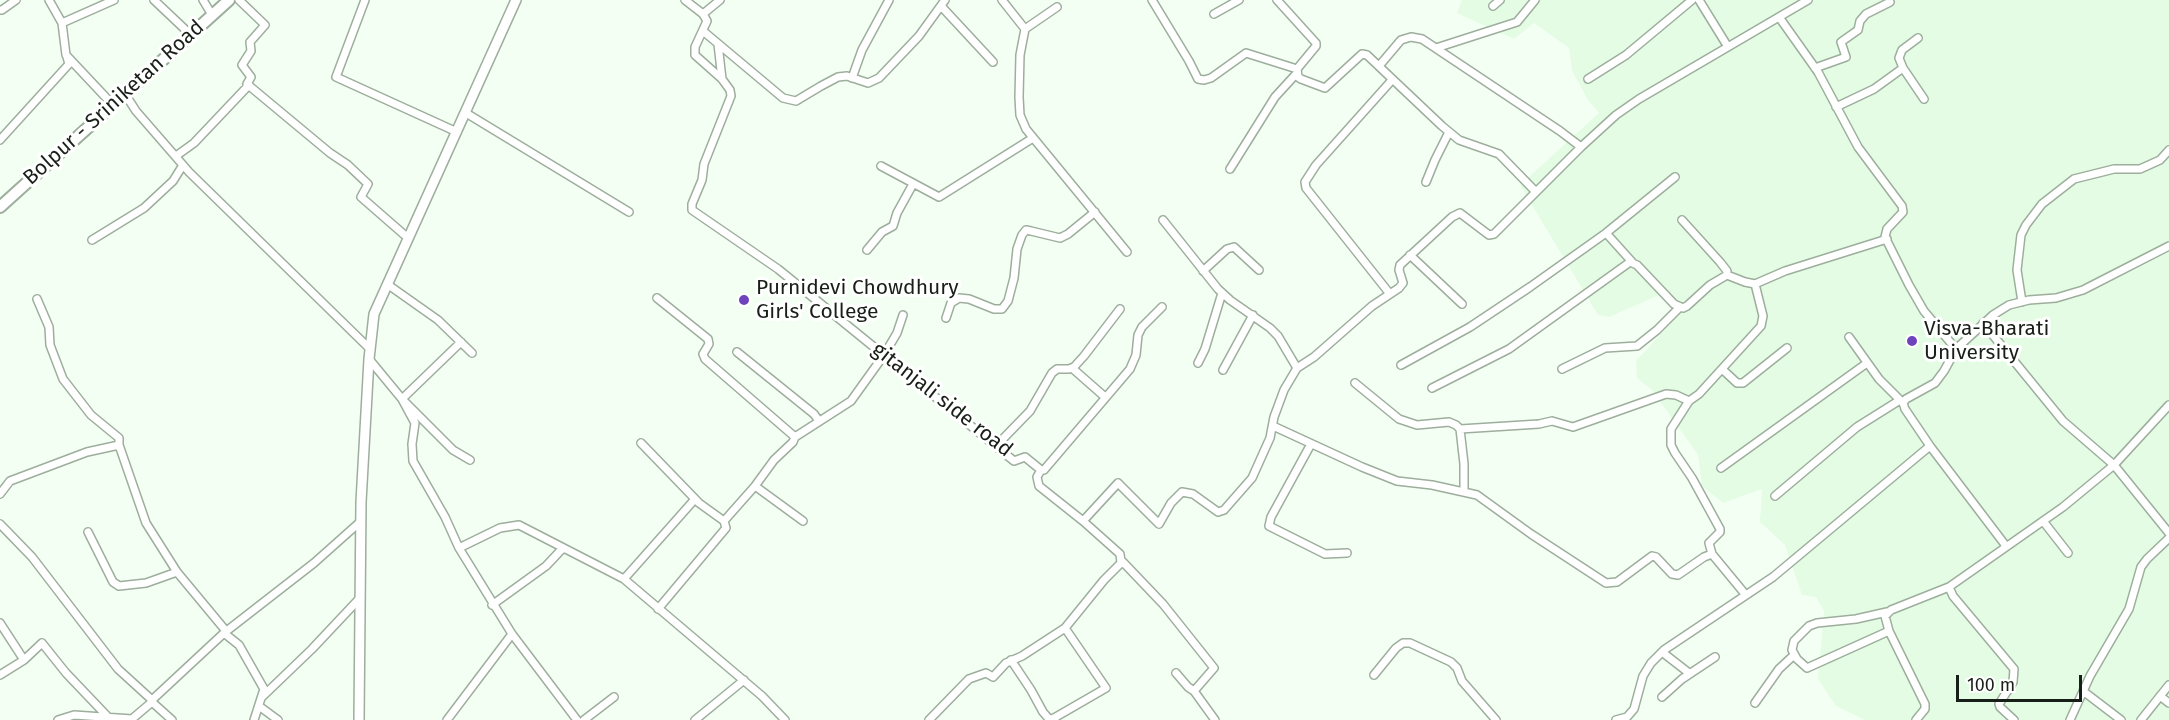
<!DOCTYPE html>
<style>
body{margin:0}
#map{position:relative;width:2169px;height:720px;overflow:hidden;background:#f4fff4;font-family:"Fira Sans",sans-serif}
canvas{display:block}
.scale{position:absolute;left:1956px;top:675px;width:126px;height:27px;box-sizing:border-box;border:3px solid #181f18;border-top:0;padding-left:8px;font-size:18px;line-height:21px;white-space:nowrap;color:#181f18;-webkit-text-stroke:4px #fff;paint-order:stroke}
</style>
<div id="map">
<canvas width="2169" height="720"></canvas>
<div class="scale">100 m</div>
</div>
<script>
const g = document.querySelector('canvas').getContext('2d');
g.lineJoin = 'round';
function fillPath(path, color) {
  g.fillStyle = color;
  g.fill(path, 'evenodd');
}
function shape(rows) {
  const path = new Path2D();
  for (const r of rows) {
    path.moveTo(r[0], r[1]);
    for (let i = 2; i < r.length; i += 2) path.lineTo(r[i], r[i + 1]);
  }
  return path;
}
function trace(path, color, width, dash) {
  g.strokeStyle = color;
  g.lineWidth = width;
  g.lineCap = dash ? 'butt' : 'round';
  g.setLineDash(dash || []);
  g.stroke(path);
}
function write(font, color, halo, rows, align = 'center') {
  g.font = font + ' "Fira Sans",sans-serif';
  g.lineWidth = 6;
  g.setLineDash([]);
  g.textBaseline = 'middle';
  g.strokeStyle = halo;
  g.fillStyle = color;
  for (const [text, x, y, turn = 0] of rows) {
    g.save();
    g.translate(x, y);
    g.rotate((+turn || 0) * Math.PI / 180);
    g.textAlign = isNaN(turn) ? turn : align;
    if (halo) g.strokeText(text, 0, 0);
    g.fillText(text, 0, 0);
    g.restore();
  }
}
const built = shape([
 [1462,0,2169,0,2169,720,1865,720,1836,706,1818,679,1824,611,1816,597,1802,595,1785,545,1760,522,1762,489,1723,503,1702,486,1698,455,1652,390,1637,378,1636,361,1672,322,1671,304,1659,295,1609,317,1598,315,1520,185,1599,113,1588,100,1572,71,1569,48,1534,23,1514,39,1457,13]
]);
const minor = shape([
 [49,0,62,23,66,55,113,105],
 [154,0,191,35],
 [203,0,212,15],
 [239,0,265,25,250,42,251,51,242,65,251,77,247,84,330,153,348,165,368,184,361,197,408,238],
 [365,0,336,77,457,132],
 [685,0,703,14,707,21,695,47,695,55,722,79,730,90,731,96,704,164,702,180,692,204,692,210,778,269,1014,461,1025,457,1041,470,1037,477,1039,486,1083,521],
 [1002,0,1025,29,1020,55,1019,97,1020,115,1026,129,1127,252],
 [1152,0,1189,61,1198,79,1204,80,1211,78,1246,53,1297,69],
 [1277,0,1316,43,1316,46,1297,69,1298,77,1301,79,1325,88,1362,54,1367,55,1442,126,1459,140,1499,154,1536,192],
 [1699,0,1728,47],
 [941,6,993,62],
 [1493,6,1500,0],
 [0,10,2,10,16,0],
 [703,14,720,0],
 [1214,14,1239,0],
 [1779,17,1818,72,1858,147,1902,206,1903,212,1887,229,1885,237,1909,285,1924,311,1956,349,1993,315,2009,305,2029,300,2056,298,2083,290,2169,246],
 [62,23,114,0],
 [1025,29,1057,7],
 [703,31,783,98,796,101,821,86,838,77,847,76,868,83,879,78,919,36,945,0],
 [1918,38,1902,50,1899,58,1903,68,1924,99],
 [718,44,722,79],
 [1436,48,1517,22,1535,0],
 [1379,66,1401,40,1411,37,1422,39,1560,131,1581,147],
 [1815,68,1846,57,1841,42,1858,30,1860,21,1866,14,1890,2],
 [852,78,862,50,889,0],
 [1588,79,1626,55,1692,0],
 [125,94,136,111,189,172,370,349],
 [1836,107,1874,89,1903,68],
 [466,113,629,212],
 [0,140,69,64,67,57],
 [176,156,194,143,249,85],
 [881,166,939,197,1033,138],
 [1230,169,1275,97,1297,73],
 [1426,182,1435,160,1449,132],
 [1163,220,1218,289,1230,300,1270,328,1278,336,1297,368],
 [1682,220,1720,262,1727,271,1727,275],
 [1606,233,1633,263],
 [92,240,144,208,173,181,183,165],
 [867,250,882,232,893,226,897,213,913,184],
 [1410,255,1462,304],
 [1203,271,1227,249,1234,247,1259,270],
 [387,284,438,320,472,353],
 [1390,294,1306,188,1305,182,1316,165,1392,80],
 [657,298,708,339,709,344,703,354,705,359,795,437],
 [37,299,49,327,50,345,63,379,91,415,119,438,119,445,146,523,177,572,226,631],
 [2022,302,2017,270,2021,235,2026,225,2042,204,2074,179,2114,169,2140,169,2160,160,2169,150],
 [946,318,951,303,959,298,969,299,994,309,1002,309,1008,301,1014,278,1017,249,1022,235,1026,230,1031,231,1060,238,1068,234,1095,212],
 [1983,323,2063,421,2114,465,2063,507,1949,587,1953,596,2014,669,2013,682,1999,704,2000,707,2014,720],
 [1849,337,1879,379,1902,402],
 [461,342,402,399,453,450,470,460],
 [737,352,814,414,819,421],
 [369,359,402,399,415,423,412,444,413,461,445,517,459,548,512,634,577,720],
 [1198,363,1205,349,1222,293],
 [1401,365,1470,327,1530,287,1606,233,1675,177],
 [1072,368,1105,397],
 [1562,369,1605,348,1637,346,1657,330,1680,307],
 [1722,369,1737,383,1743,383,1787,348],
 [1223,370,1253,315],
 [1355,383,1399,419,1417,425,1449,422,1456,425,1460,429,1464,464,1464,491],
 [1432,388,1509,349,1630,262,1637,265,1674,304,1683,308,1687,306,1710,285,1727,275,1745,282,1755,284,1785,271,1887,239],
 [2169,405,2114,465,2169,533],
 [1273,426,1362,467,1397,481,1432,485,1477,495,1531,534,1606,583,1617,582,1652,556,1656,557,1672,574,1678,575,1704,557,1712,554,1745,594],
 [1460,429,1539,424,1552,421,1573,427,1666,394,1676,395,1689,401],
 [641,443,699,503,724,521,755,486,774,460,793,442,795,437,851,401,884,355,897,333,903,315],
 [1311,444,1271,517,1269,526,1325,554,1347,553],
 [996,446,1030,411,1052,373,1057,369,1069,369,1074,367,1084,356,1120,309],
 [1930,446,2006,546],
 [1721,468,1867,363],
 [1041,470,1044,470,1130,369,1136,355,1138,335,1142,327,1162,307],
 [755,486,803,521],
 [0,494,10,481,87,452,119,445],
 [1775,496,1857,427,1900,400],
 [2043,521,2068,553],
 [0,524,32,557,118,669,152,700,224,633,239,645,264,689,254,720],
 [88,532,113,582,119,586,146,583,177,572],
 [459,548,500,528,519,525,624,579,762,696,785,720],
 [1712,554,1709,543,1720,532,1720,529,1692,478,1675,453,1671,445,1671,429,1689,401,1699,394,1761,326,1763,316,1755,284],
 [1121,560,1163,604,1214,668,1194,691,1215,720],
 [624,579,695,499],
 [492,605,546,566,563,548],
 [658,609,726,528,724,521],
 [1887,612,1856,619,1817,623,1809,626,1794,641,1792,650,1797,659,1807,668,1889,631],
 [0,623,24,660],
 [224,633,314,563,360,522],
 [1662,652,1689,673],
 [1011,660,1031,690,1043,712,1050,720,1054,718],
 [1176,673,1188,687,1194,691],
 [0,675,24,660,42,643,66,673,107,716],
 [1374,675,1396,648,1403,643,1410,643,1451,662,1457,668,1462,681,1496,720],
 [2083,691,2121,720],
 [2160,696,2169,703],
 [262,697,312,649,360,598],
 [1662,697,1682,679,1715,657],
 [1755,703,1779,669,1794,655],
 [259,706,278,720],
 [58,720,74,715,132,719,152,702,172,720],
 [447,720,512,634],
 [584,720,614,697],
 [695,720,744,680],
 [929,720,969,679,986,673,993,677,1006,663,1022,656,1065,628,1104,580,1121,563,1120,554,1083,521,1118,483,1159,524,1171,503,1182,492,1193,494,1218,512,1224,510,1252,478,1270,438,1274,417,1284,390,1297,368,1314,357,1372,306,1399,288,1403,283,1399,270,1400,265,1452,217,1460,213,1489,235,1494,234,1581,147,1616,115,1639,99,1808,0],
 [1055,720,1054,718,1106,688,1065,628],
 [1616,720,1627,717,1634,709,1643,676,1651,663,1664,650,1773,577,1930,446,1905,409,1903,403,1906,399,1935,383,1944,371,1956,349],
 [1916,720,1925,709,1925,704,1889,631,1885,616,1891,610,1949,587],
 [2070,720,2090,676,2129,609,2141,567,2147,559,2169,538],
 [2141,720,2169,685]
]);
const tertiary = shape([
 [359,720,361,502,369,359,374,314,516,0]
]);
const primary = shape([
 [0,207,229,0]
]);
const markers = [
 [744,300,6,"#6e43bc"],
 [1912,341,6,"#6e43bc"]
];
const streetNames = [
 ["Bolpur - Sriniketan Road",114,103,-42],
 ["gitanjali side road",942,400,38]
];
const poiNames = [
 ["Purnidevi Chowdhury",756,288],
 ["Girls' College",756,312],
 ["Visva-Bharati",1924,329],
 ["University",1924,353]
];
fillPath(built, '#e4fce4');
trace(minor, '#9dae9d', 10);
trace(tertiary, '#9dae9d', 12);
trace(primary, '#9dae9d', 14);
trace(minor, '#fff', 7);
trace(tertiary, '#fff', 9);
trace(primary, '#fff', 10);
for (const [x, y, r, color] of markers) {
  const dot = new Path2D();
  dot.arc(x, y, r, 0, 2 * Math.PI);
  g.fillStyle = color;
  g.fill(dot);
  trace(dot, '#fff', 2);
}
write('21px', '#181f18', '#fff', streetNames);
write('21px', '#181f18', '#fff', poiNames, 'left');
</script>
